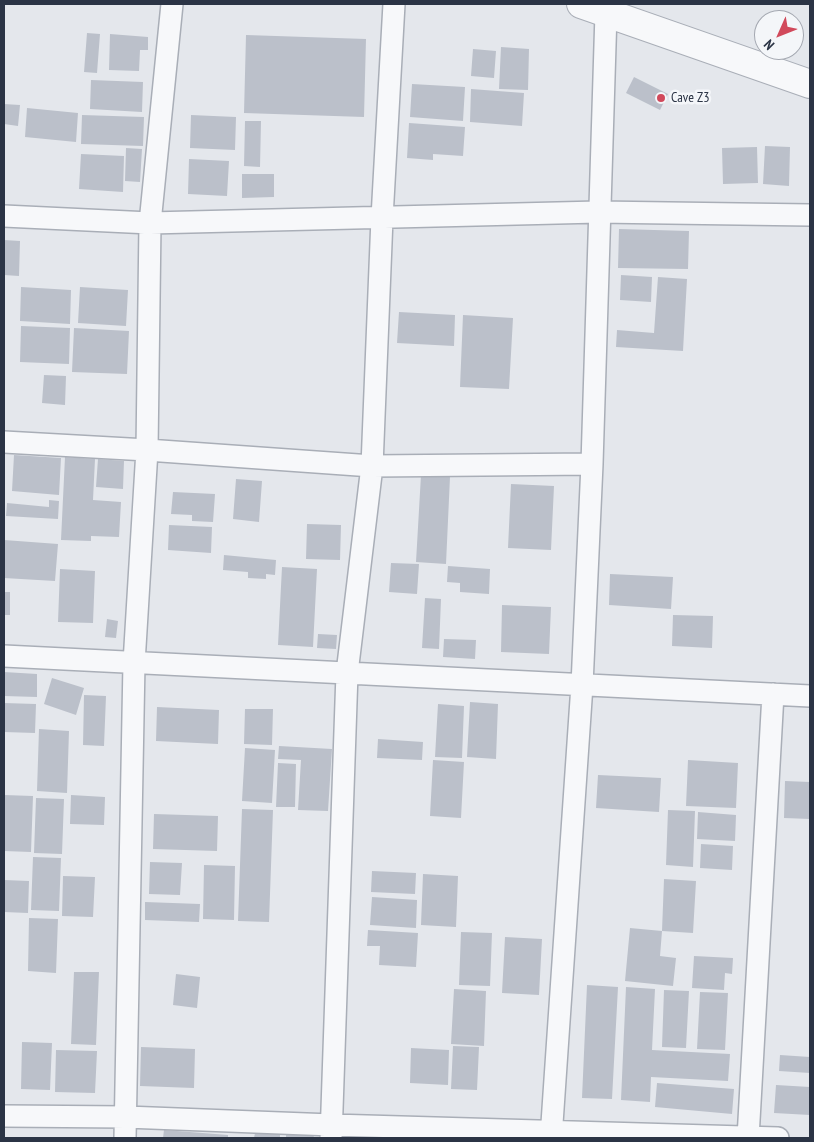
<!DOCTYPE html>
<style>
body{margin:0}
#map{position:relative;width:814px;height:1142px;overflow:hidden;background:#e4e7ec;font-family:"PT Sans Narrow",sans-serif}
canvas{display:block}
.frame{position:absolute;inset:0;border:5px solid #2b3445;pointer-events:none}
.north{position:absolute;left:754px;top:10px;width:50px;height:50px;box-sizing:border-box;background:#f4f6f9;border:1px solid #a4a8b1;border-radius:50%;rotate:226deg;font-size:14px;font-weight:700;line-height:20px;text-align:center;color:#2b3445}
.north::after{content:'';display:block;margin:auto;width:18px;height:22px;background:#d1495b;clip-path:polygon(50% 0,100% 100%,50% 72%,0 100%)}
</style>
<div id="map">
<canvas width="814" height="1142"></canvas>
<div class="frame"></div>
<div class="north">N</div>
</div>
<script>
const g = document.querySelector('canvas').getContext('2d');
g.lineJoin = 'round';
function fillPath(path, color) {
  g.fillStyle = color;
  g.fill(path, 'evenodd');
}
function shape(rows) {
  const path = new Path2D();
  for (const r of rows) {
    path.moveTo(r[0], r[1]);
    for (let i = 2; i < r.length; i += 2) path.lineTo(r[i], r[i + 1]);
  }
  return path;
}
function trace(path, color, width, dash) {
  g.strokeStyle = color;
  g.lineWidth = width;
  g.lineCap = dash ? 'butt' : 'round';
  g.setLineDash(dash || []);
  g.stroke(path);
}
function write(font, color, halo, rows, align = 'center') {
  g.font = font + ' "PT Sans Narrow",sans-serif';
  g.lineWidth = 5;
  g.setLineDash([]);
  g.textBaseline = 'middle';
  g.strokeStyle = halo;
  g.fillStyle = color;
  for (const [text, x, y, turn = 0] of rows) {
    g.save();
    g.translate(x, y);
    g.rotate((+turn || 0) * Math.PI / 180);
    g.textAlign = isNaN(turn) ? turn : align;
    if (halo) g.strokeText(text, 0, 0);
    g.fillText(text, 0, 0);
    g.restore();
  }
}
const building = shape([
 [87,33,100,34,97,73,84,72],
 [110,34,148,37,148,50,140,50,139,71,109,70],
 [246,35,366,39,364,117,244,113],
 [501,47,529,49,528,90,499,89],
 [473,49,496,51,494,78,471,76],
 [634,77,668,94,660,110,626,93],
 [91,80,143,82,142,112,90,109],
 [412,84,465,87,463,121,410,117],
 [471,89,524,93,522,126,470,122],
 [4,104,20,105,18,126,4,124],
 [27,108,78,113,76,142,25,137],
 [82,115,144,117,143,146,81,144],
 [191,115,236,117,235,150,190,148],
 [245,121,261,121,260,167,244,166],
 [409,123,465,127,463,156,433,154,433,160,407,158],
 [765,146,790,147,789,186,763,184],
 [757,147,758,183,723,184,722,148],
 [126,148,142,149,140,182,125,181],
 [81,154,124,156,123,192,79,189],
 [189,159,229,161,227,196,188,194],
 [242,174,274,174,274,197,242,198],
 [619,229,689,231,688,269,618,268],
 [4,240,20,241,19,276,4,275],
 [621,275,652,277,651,302,620,300],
 [658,277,687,279,683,351,616,347,617,330,654,333],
 [21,287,71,290,70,324,20,321],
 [80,287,128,290,126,326,78,323],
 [399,312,455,315,454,346,397,343],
 [463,315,513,318,509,389,460,387],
 [21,326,70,328,69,364,20,362],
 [74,328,129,331,127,374,72,372],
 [44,375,66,376,65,405,42,403],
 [14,455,61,458,59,495,12,491],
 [65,457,95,459,93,500,121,502,119,537,91,536,91,541,61,540],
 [98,459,124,461,123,489,96,487],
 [421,475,450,477,446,564,416,562],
 [236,479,262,481,259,522,233,519],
 [511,484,554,486,551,550,508,548],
 [173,492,215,494,213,522,192,521,192,515,171,514],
 [49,500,59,501,58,519,6,516,7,503,49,507],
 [307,524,341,525,340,560,306,559],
 [169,525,212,527,211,553,168,550],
 [4,540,58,544,55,581,4,578],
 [224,555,276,560,275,575,266,574,266,579,248,578,248,572,223,570],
 [391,563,419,564,417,594,389,592],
 [448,566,490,569,489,594,460,592,460,583,447,582],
 [282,567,317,569,313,647,278,645],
 [60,569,95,571,93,623,58,622],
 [610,574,673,577,671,609,609,605],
 [4,592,10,592,10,615,4,615],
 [425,598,441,599,439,649,422,648],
 [502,605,551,607,549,654,501,652],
 [673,615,713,616,712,648,672,646],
 [107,619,118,621,116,638,105,637],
 [318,634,337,635,336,649,317,648],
 [444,639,476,640,475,659,443,657],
 [4,672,37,674,37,697,4,696],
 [52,678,84,688,76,715,44,704],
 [84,695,106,696,104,746,83,745],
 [470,702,498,704,496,759,467,757],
 [4,703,36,704,35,733,4,732],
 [438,704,464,706,462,758,435,757],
 [157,707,219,710,218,744,156,741],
 [245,709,273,709,272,745,244,744],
 [39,729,69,731,67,793,37,791],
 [378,739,423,742,422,760,377,758],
 [279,746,332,749,328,811,298,810,301,760,278,759],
 [245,748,275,750,272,803,242,801],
 [433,760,464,762,461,818,430,816],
 [688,760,738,763,736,808,686,806],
 [278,763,296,764,295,807,276,807],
 [598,775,661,778,659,812,596,808],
 [785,781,810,782,810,819,784,818],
 [4,795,33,796,31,852,4,851],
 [71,795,105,797,104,825,70,824],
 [36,798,64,799,62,854,34,853],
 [242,809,273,810,269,922,238,921],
 [668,810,695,811,693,867,666,865],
 [698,812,736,815,735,841,697,839],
 [154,814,218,816,217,851,153,849],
 [701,844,733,846,732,870,700,868],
 [33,857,61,858,59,911,31,910],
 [150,862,182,863,180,895,149,894],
 [204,865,235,866,234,920,203,919],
 [372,871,416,873,415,894,371,892],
 [423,874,458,876,456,927,421,925],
 [63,876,95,877,93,917,62,916],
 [664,879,696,881,693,933,662,931],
 [4,880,29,881,28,913,4,912],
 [372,897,417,900,416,928,370,925],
 [145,902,200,904,199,922,145,920],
 [29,918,58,919,56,973,28,971],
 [630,928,662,931,660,956,676,958,673,986,625,981],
 [368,930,418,933,416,967,379,965,380,946,367,946],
 [461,932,492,933,490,986,459,985],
 [505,937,542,939,539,995,502,993],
 [694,956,733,958,732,974,725,973,724,990,692,988],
 [74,972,99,972,96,1045,71,1044],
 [176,974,200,977,197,1008,173,1005],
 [587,985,618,987,612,1099,582,1098],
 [626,987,655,989,652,1050,730,1054,728,1081,651,1077,650,1102,621,1100],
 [454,989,486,991,484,1046,451,1044],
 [664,990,689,991,686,1048,662,1047],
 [700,992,728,993,725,1050,697,1049],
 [22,1042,52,1043,50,1090,21,1089],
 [453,1046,479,1047,477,1090,451,1089],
 [141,1047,195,1049,194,1088,140,1086],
 [411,1048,449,1050,448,1085,410,1083],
 [56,1050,97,1051,95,1093,55,1092],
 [780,1055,810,1057,810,1073,779,1071],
 [657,1083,734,1089,732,1114,655,1107],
 [776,1085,810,1087,810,1115,774,1113],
 [164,1130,228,1135,228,1138,163,1138],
 [255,1133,280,1134,280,1138,254,1138],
 [286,1134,314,1136,313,1138,286,1138]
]);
const minor = shape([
 [4,216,150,223,598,212,810,215],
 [4,442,147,450,372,466,592,464],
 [4,656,810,696],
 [4,1116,126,1117,332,1125,778,1138],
 [125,1138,134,663,147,450,150,223,172,4],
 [331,1138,347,673,372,466,382,218,394,4],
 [551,1138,582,685,592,464,606,13,610,4],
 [748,1138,773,694]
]);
const tertiary = shape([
 [581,4,810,84]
]);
const markers = [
 [661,98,5,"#d1495b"]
];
const poiNames = [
 ["Cave Z3",671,98]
];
fillPath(building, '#bbc0ca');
trace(minor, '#a9aeb7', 24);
trace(tertiary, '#a9aeb7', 30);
trace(minor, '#f7f8fa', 21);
trace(tertiary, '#f7f8fa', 28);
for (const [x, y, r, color] of markers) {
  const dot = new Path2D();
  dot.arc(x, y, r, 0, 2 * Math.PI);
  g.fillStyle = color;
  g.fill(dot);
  trace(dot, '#f4f6f9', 2);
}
write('14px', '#2b3445', '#f4f6f9', poiNames, 'left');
</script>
